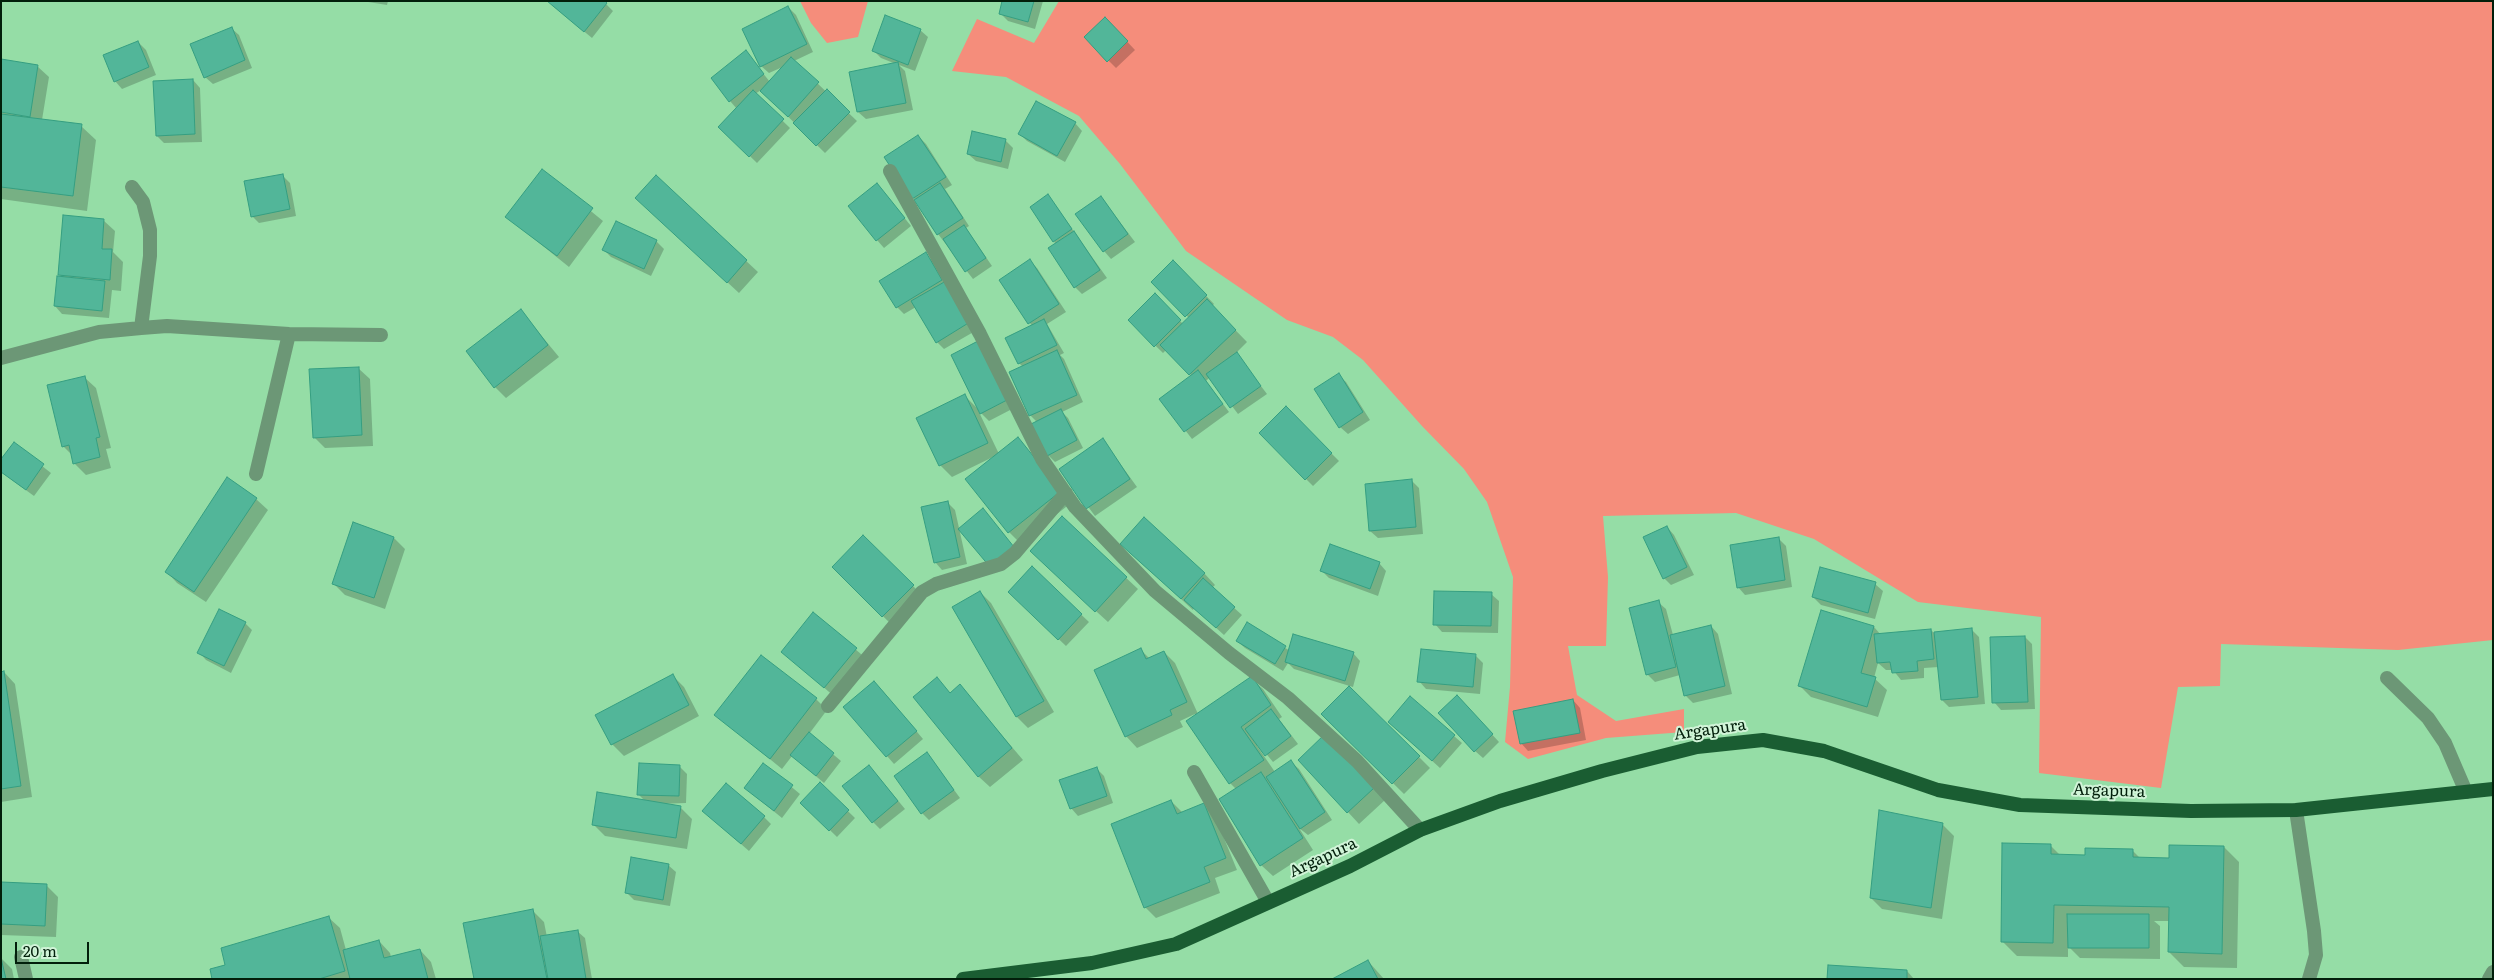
<!DOCTYPE html>
<style>
body{margin:0}
#map{position:relative;width:2494px;height:980px;overflow:hidden;background:#95dda6;font-family:Literata,serif}
canvas{display:block}
.frame{position:absolute;inset:0;border:2px solid #021f0b;pointer-events:none}
.scale{position:absolute;left:15px;top:942px;width:74px;height:22px;box-sizing:border-box;border:2px solid #021f0b;border-top:0;padding-left:6px;font-size:15px;line-height:18px;white-space:nowrap;color:#021f0b;-webkit-text-stroke:4px #d1f4d8;paint-order:stroke}
</style>
<div id="map">
<canvas width="2494" height="980"></canvas>
<div class="frame"></div>
<div class="scale">20 m</div>
</div>
<script>
const g = document.querySelector('canvas').getContext('2d');
g.lineJoin = 'round';
function fillPath(path, color) {
  g.fillStyle = color;
  g.fill(path, 'evenodd');
}
function shape(rows) {
  const path = new Path2D();
  for (const r of rows) {
    path.moveTo(r[0], r[1]);
    for (let i = 2; i < r.length; i += 2) path.lineTo(r[i], r[i + 1]);
  }
  return path;
}
function trace(path, color, width, dash) {
  g.strokeStyle = color;
  g.lineWidth = width;
  g.lineCap = dash ? 'butt' : 'round';
  g.setLineDash(dash || []);
  g.stroke(path);
}
function write(font, color, halo, rows, align = 'center') {
  g.font = font + ' Literata,serif';
  g.lineWidth = 4;
  g.setLineDash([]);
  g.textBaseline = 'middle';
  g.strokeStyle = halo;
  g.fillStyle = color;
  for (const [text, x, y, turn = 0] of rows) {
    g.save();
    g.translate(x, y);
    g.rotate((+turn || 0) * Math.PI / 180);
    g.textAlign = isNaN(turn) ? turn : align;
    if (halo) g.strokeText(text, 0, 0);
    g.fillText(text, 0, 0);
    g.restore();
  }
}
const green = shape([
 [800,1,868,1,858,37,827,43,811,23],
 [1059,1,2493,1,2493,640,2398,650,2221,644,2220,686,2178,687,2161,788,2039,773,2041,617,1918,602,1814,539,1736,513,1603,516,1608,577,1606,646,1568,646,1577,695,1616,721,1684,709,1684,732,1606,738,1528,759,1505,742,1510,687,1513,577,1487,502,1464,469,1422,426,1363,360,1333,337,1287,320,1186,251,1120,164,1079,116,1006,77,952,71,977,19,1034,43]
]);
const shadow = shape([
 [362,1,388,1,387,5],
 [603,1,613,11,592,38,553,6],
 [1004,1,1043,1,1035,29,1008,21,1000,13],
 [788,7,796,15,813,52,794,61,857,121,825,153,761,90,755,94,790,128,757,163,720,127,737,109,730,101,746,52,770,82,785,66,769,73,761,66],
 [1105,18,1135,50,1116,68,1085,37],
 [231,28,239,35,252,68,213,84,205,77],
 [920,30,928,37,915,71,899,65,905,71,913,110,866,119,858,112,896,64,881,58,874,51],
 [138,42,146,50,156,75,122,89,115,81],
 [1,60,37,66,49,77,42,120,81,126,96,140,87,211,1,199],
 [193,80,200,88,202,142,164,143,157,136],
 [1075,123,1082,131,1065,162,1027,141,1020,134],
 [918,136,926,144,952,185,945,189,969,226,966,228,992,266,973,279,938,234,886,158],
 [1005,140,1013,148,1008,169,976,161,968,154],
 [542,171,603,221,569,267,507,217],
 [283,176,290,183,296,216,259,223,252,216],
 [656,177,758,272,739,293,648,209],
 [877,184,911,226,884,248,877,240],
 [1048,195,1107,278,1082,294,1075,287,1054,241],
 [1101,197,1135,242,1111,259,1104,251],
 [103,220,115,231,113,252,123,262,121,291,112,290,109,318,62,314,55,306,63,278,59,274],
 [656,241,664,249,651,276,611,257,604,250],
 [925,254,933,261,977,330,944,349,937,342,916,307,904,314,897,307],
 [1030,261,1037,268,1066,312,1047,324,1064,353,1060,355,1064,359,1083,402,1062,412,1068,418,1083,448,1055,462,1048,455,1037,422,1030,415,1023,367,1019,363,1032,326,1001,280],
 [1173,262,1214,304,1212,306,1247,342,1236,353,1267,394,1238,414,1210,377,1206,381,1229,412,1192,439,1161,399,1192,376,1166,350,1163,353,1129,320,1155,295,1183,324,1189,318,1153,282],
 [521,311,559,357,506,398,495,387],
 [978,343,1014,408,989,421,978,410,999,454,1018,439,1071,503,1020,543,1009,532,993,457,952,477,940,465,965,396,979,410],
 [358,368,370,379,373,446,325,448,314,437],
 [1338,375,1346,382,1370,420,1348,434,1340,427],
 [84,377,96,388,111,448,106,449,111,468,86,475,74,463,72,455,63,446],
 [1286,408,1339,461,1313,486,1260,433],
 [1103,440,1137,487,1095,516,1060,469],
 [14,444,51,473,34,496,1,472,1,461],
 [227,479,256,499,268,510,206,602,177,583,166,571],
 [1412,481,1419,488,1423,534,1378,538,1370,531],
 [947,502,955,510,967,564,942,570,935,562],
 [1062,518,1138,589,1108,622,1043,563],
 [354,524,394,538,405,549,385,609,345,595,333,583],
 [1667,527,1674,535,1694,575,1671,585,1664,578],
 [863,536,924,597,895,628,833,567],
 [1778,538,1786,546,1792,587,1745,595,1738,587],
 [1133,555,1204,573,1215,585,1212,588,1242,615,1224,635,1194,608,1193,610],
 [1379,563,1386,571,1378,596,1329,578,1322,571],
 [1032,568,1089,622,1066,646,1009,592],
 [1875,584,1883,591,1875,619,1821,605,1813,597],
 [980,592,991,603,1054,712,1028,728,1017,717],
 [1491,594,1499,601,1498,633,1442,632,1435,624],
 [1658,602,1666,609,1673,635,1711,626,1718,634,1732,694,1693,703,1685,695,1680,675,1655,682,1647,674],
 [1822,612,1874,627,1881,635,1931,630,1934,633,1972,630,1979,637,1985,704,1949,707,1942,700,1939,667,1924,668,1924,678,1901,680,1893,670,1886,670,1878,663,1874,678,1887,690,1878,717,1811,697,1800,686],
 [814,614,868,660,836,698,783,652],
 [245,623,252,630,231,673,206,660,199,652],
 [1248,624,1290,651,1353,653,1360,661,1353,687,1294,669,1288,663,1283,671,1245,648,1237,641],
 [2025,637,2032,644,2035,709,2001,710,1994,702],
 [1141,650,1150,659,1164,652,1175,663,1198,714,1251,678,1263,689,1282,717,1279,719,1298,744,1273,762,1259,745,1257,746,1275,772,1291,762,1299,769,1332,820,1308,835,1299,828,1313,850,1273,876,1261,865,1236,789,1230,783,1195,714,1180,721,1183,727,1137,748,1126,736],
 [1476,656,1483,663,1480,694,1426,689,1419,681],
 [4,672,15,684,32,797,1,802,1,673],
 [673,676,684,687,699,716,624,756,612,744,597,715],
 [937,679,951,694,960,686,1023,760,990,787,978,776],
 [1349,687,1430,768,1404,794,1323,714],
 [882,690,923,739,894,764,887,756],
 [1410,698,1462,743,1440,768,1389,722],
 [816,699,827,710,809,734,841,761,824,783,792,756,782,769,716,715],
 [1573,700,1580,708,1586,740,1528,751,1521,743],
 [1464,704,1499,742,1483,758,1475,751],
 [1325,736,1385,800,1359,824,1300,760],
 [927,753,960,798,929,820,922,813],
 [764,764,800,794,782,818,745,788],
 [679,766,687,774,686,803,659,804,680,807,692,819,687,849,605,836,593,824,646,802,638,794],
 [1096,768,1104,776,1113,803,1078,816,1071,808],
 [876,774,905,809,880,829,873,822],
 [820,784,855,818,837,837,802,803],
 [1171,801,1183,813,1204,805,1215,816,1237,870,1215,878,1220,893,1156,918,1145,907],
 [764,817,771,824,749,851,711,818],
 [1942,824,1954,836,1942,919,1882,909,1871,898],
 [2050,845,2061,856,2086,856,2132,850,2141,859,2170,859,2224,847,2239,862,2237,968,2184,967,2169,952,2170,921,2154,921,2160,926,2160,959,2080,958,2068,946,2068,957,2017,956,2002,941],
 [668,865,676,872,670,906,634,900,626,892],
 [1,883,47,886,58,897,56,937,1,935],
 [532,910,544,922,547,937,577,931,585,938,592,979,475,979],
 [328,917,340,928,346,950,379,941,390,953,391,957,420,950,431,962,436,979,214,979,227,965],
 [1,958,12,969,14,979,1,979],
 [1368,961,1384,979,1335,979],
 [1907,971,1914,979,1828,979]
]);
const building = shape([
 [547,1,605,1,607,3,584,32,547,1],
 [1002,1,1034,1,1028,22,999,14,1002,1],
 [788,6,807,44,760,67,742,29,788,6],
 [885,15,921,29,908,65,872,51,885,15],
 [1105,17,1128,41,1107,62,1084,37,1105,17],
 [232,27,245,60,204,78,190,44,232,27],
 [138,41,149,67,114,82,103,55,138,41],
 [746,50,764,74,729,102,711,78,746,50],
 [791,57,819,82,788,117,760,91,791,57],
 [1,59,38,65,30,117,1,112,1,59],
 [898,62,906,103,857,112,849,72,898,62],
 [193,79,195,134,156,136,153,81,193,79],
 [827,89,850,112,816,146,793,123,827,89],
 [753,90,784,119,749,157,718,127,753,90],
 [1036,101,1076,122,1057,156,1018,134,1036,101],
 [1,114,82,124,73,196,1,187,1,114],
 [972,131,1006,139,1001,162,967,154,972,131],
 [918,135,946,177,912,199,884,157,918,135],
 [542,169,593,208,557,256,505,217,542,169],
 [283,174,290,209,251,217,244,181,283,174],
 [656,175,747,260,727,283,635,198,656,175],
 [877,183,905,218,876,241,848,206,877,183],
 [940,183,963,218,937,235,914,200,940,183],
 [1048,194,1072,229,1053,242,1030,207,1048,194],
 [1101,196,1128,234,1103,252,1075,214,1101,196],
 [63,215,104,219,102,249,112,249,110,280,58,275,63,215],
 [616,221,657,240,644,269,602,250,616,221],
 [964,225,986,258,965,272,943,239,964,225],
 [1074,231,1100,270,1074,288,1048,248,1074,231],
 [926,252,942,280,896,308,879,281,926,252],
 [1030,259,1059,304,1028,324,999,280,1030,259],
 [1173,260,1207,295,1185,317,1151,282,1173,260],
 [57,276,105,281,102,311,54,306,57,276],
 [946,281,970,322,936,343,911,301,946,281],
 [1155,293,1181,320,1154,347,1128,320,1155,293],
 [1207,299,1236,330,1189,375,1160,345,1207,299],
 [521,309,548,345,494,388,466,351,521,309],
 [1044,319,1057,345,1018,364,1005,338,1044,319],
 [978,341,1007,400,980,414,951,355,978,341],
 [1057,350,1077,395,1029,416,1009,372,1057,350],
 [1237,352,1261,386,1230,408,1206,374,1237,352],
 [359,367,362,435,313,438,309,369,359,367],
 [1198,370,1223,404,1184,432,1159,399,1198,370],
 [1339,373,1363,412,1339,428,1314,389,1339,373],
 [85,376,100,437,96,438,100,457,73,464,69,445,62,447,47,385,85,376],
 [965,394,988,443,939,466,916,418,965,394],
 [1286,406,1332,453,1305,480,1259,433,1286,406],
 [1061,409,1077,440,1047,456,1031,424,1061,409],
 [1018,437,1061,491,1008,533,965,479,1018,437],
 [1103,438,1130,479,1086,509,1059,469,1103,438],
 [14,442,44,464,26,490,1,472,1,459,14,442],
 [227,477,257,498,194,592,165,572,227,477],
 [1412,479,1416,527,1369,531,1365,484,1412,479],
 [948,501,960,557,934,563,921,507,948,501],
 [983,508,1014,547,990,567,958,529,983,508],
 [1062,516,1127,577,1095,612,1030,551,1062,516],
 [1144,517,1205,573,1181,599,1120,544,1144,517],
 [353,522,394,537,374,598,332,584,353,522],
 [1667,526,1687,567,1663,579,1643,537,1667,526],
 [863,535,914,585,882,617,832,567,863,535],
 [1779,537,1785,580,1737,588,1730,545,1779,537],
 [1330,544,1380,562,1370,589,1320,571,1330,544],
 [1032,566,1082,614,1058,640,1008,592,1032,566],
 [1820,567,1876,582,1868,613,1812,597,1820,567],
 [1203,578,1235,607,1216,628,1184,600,1203,578],
 [980,591,1044,701,1016,717,952,607,980,591],
 [1434,591,1492,592,1491,626,1433,625,1434,591],
 [1659,600,1676,667,1646,675,1629,608,1659,600],
 [219,609,246,622,224,666,197,653,219,609],
 [1821,610,1874,626,1861,673,1876,677,1867,707,1798,686,1821,610],
 [813,612,857,648,824,688,781,652,813,612],
 [1247,622,1286,646,1275,664,1236,641,1247,622],
 [1711,625,1725,686,1684,696,1670,635,1711,625],
 [1972,628,1978,697,1941,700,1934,632,1972,628],
 [1931,629,1934,659,1917,661,1918,671,1892,673,1890,662,1877,663,1874,634,1931,629],
 [1293,634,1354,652,1345,681,1285,662,1293,634],
 [2025,636,2028,702,1992,703,1990,637,2025,636],
 [1141,648,1146,659,1164,651,1187,702,1170,710,1172,715,1125,737,1094,670,1141,648],
 [1421,649,1476,654,1473,687,1417,682,1421,649],
 [761,655,817,698,770,759,714,715,761,655],
 [4,671,21,786,1,789,1,672,4,671],
 [673,674,689,705,611,745,595,715,673,674],
 [1252,676,1271,705,1241,727,1264,760,1229,784,1186,721,1252,676],
 [937,677,950,693,960,684,1012,748,978,777,913,697,937,677],
 [874,681,917,731,886,757,843,707,874,681],
 [1349,686,1420,756,1392,784,1321,714,1349,686],
 [1457,695,1493,734,1474,752,1438,713,1457,695],
 [1410,696,1455,735,1432,761,1388,722,1410,696],
 [1573,699,1580,733,1520,744,1513,711,1573,699],
 [1271,709,1291,736,1265,756,1245,729,1271,709],
 [809,732,834,753,816,776,790,755,809,732],
 [1325,734,1374,788,1347,813,1298,760,1325,734],
 [927,752,954,790,921,814,894,776,927,752],
 [1291,760,1325,812,1300,829,1266,777,1291,760],
 [639,763,680,765,679,796,637,795,639,763],
 [763,763,793,785,774,811,744,788,763,763],
 [869,765,898,801,872,823,842,786,869,765],
 [1097,767,1107,796,1070,809,1059,780,1097,767],
 [1261,772,1303,838,1260,866,1219,799,1261,772],
 [820,782,849,810,829,831,800,803,820,782],
 [726,783,765,816,741,844,702,811,726,783],
 [597,792,681,806,676,838,592,825,597,792],
 [1171,800,1177,814,1204,803,1226,858,1204,867,1210,882,1144,908,1111,824,1171,800],
 [1879,810,1943,823,1931,908,1870,898,1879,810],
 [2002,843,2051,844,2051,854,2085,855,2085,848,2133,849,2133,857,2169,858,2169,845,2224,846,2222,954,2168,952,2169,907,2054,905,2053,943,2001,942,2002,843],
 [631,857,669,864,663,900,625,893,631,857],
 [1,882,47,884,45,926,1,924,1,882],
 [533,909,547,979,474,979,463,923,533,909],
 [2067,914,2149,914,2149,948,2068,948,2067,914],
 [329,916,345,971,319,979,212,979,210,969,225,965,221,948,329,916],
 [578,930,586,979,548,979,540,936,578,930],
 [379,940,384,958,420,949,428,979,350,979,343,950,379,940],
 [1,958,6,979,1,979,1,958],
 [1368,960,1378,979,1332,979,1368,960],
 [1828,965,1907,970,1907,979,1827,979,1828,965]
]);
const minor = shape([
 [890,171,980,334,1042,459,1075,507,1155,591,1229,653,1288,698,1357,761,1420,830],
 [132,187,143,202,150,230,150,256,141,328],
 [1,358,99,332,141,328,167,326,289,334,381,335],
 [256,474,289,334],
 [2387,678,2428,718,2445,743,2466,792],
 [828,706,922,592,936,584,1001,564,1015,553,1066,493],
 [1194,772,1268,902],
 [2296,810,2314,931,2316,955,2309,979],
 [21,957,26,979],
 [2489,979,2493,972]
]);
const trunk = shape([
 [963,979,1092,963,1176,944,1350,866,1420,830,1500,801,1602,771,1697,747,1763,740,1824,751,1938,790,2020,805,2191,811,2296,810,2493,789]
]);
const streetNames = [
 ["Argapura",1710,730,-8],
 ["Argapura",2109,791,2],
 ["Argapura",1323,858,-25]
];
fillPath(green, '#f58d7b');
fillPath(shadow, '#0003');
fillPath(building, '#52b699');
trace(building, '#359e81', 1);
trace(minor, '#6c9776', 14);
trace(trunk, '#1a5d32', 14);
write('16px', '#021f0b', '#d1f4d8', streetNames);
</script>
